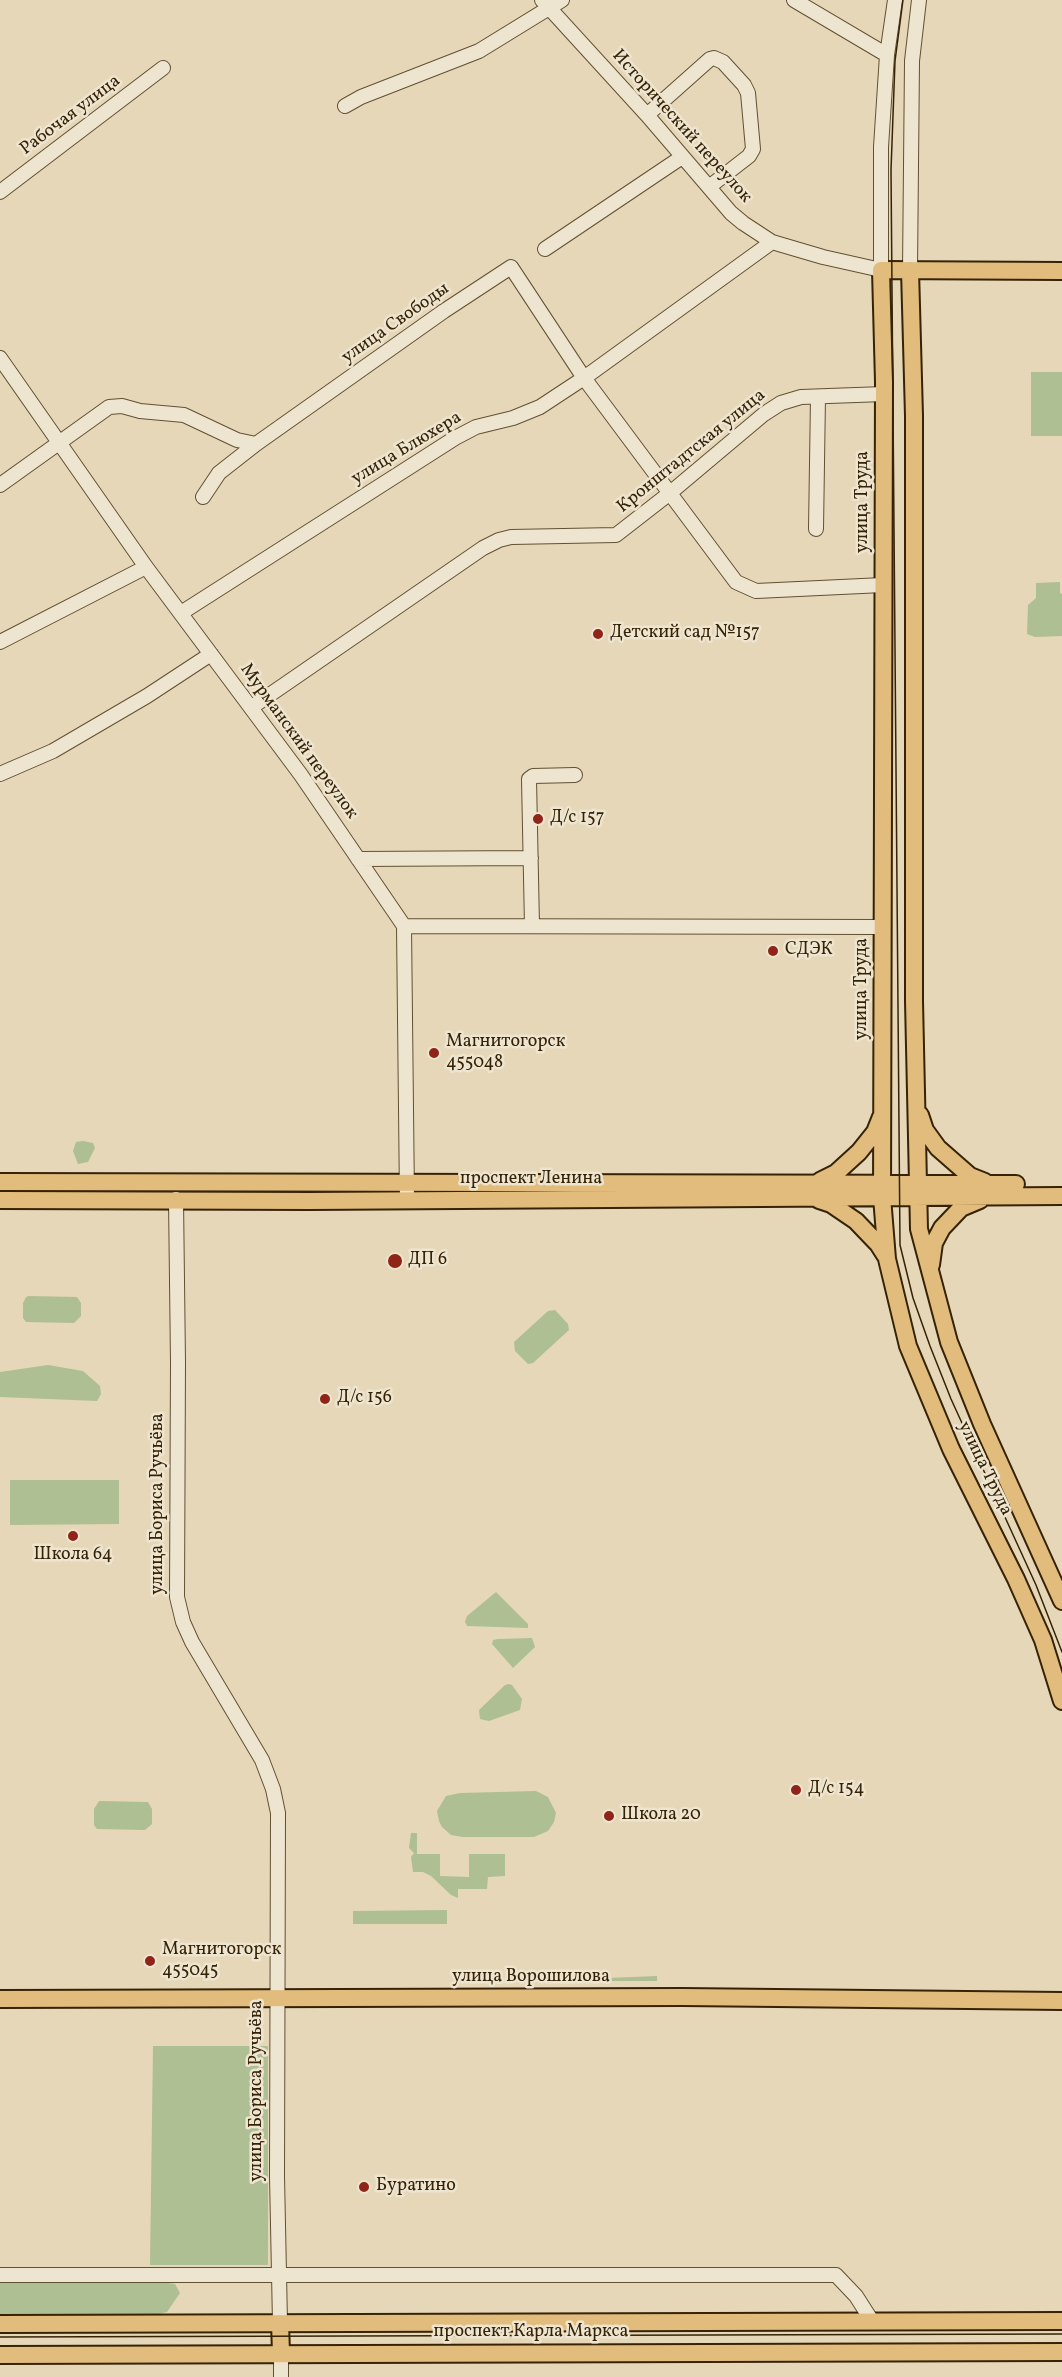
<!DOCTYPE html>
<meta charset="utf-8">
<style>
body{margin:0}
canvas{display:block;background:#e5d7b8}
</style>
<canvas width="1062" height="2377"></canvas>
<script>
const g = document.querySelector('canvas').getContext('2d');
g.lineJoin = 'round';
function fillPath(path, color) {
  g.fillStyle = color;
  g.fill(path, 'evenodd');
}
function shape(rows) {
  const path = new Path2D();
  for (const r of rows) {
    path.moveTo(r[0], r[1]);
    for (let i = 2; i < r.length; i += 2) path.lineTo(r[i], r[i + 1]);
  }
  return path;
}
function trace(path, color, width, dash) {
  g.strokeStyle = color;
  g.lineWidth = width;
  g.lineCap = dash ? 'butt' : 'round';
  g.setLineDash(dash || []);
  g.stroke(path);
}
function write(font, color, halo, rows, align = 'center') {
  g.font = font + ' Vollkorn,serif';
  g.lineWidth = 5;
  g.setLineDash([]);
  g.textBaseline = 'middle';
  g.strokeStyle = halo;
  g.fillStyle = color;
  for (const [text, x, y, turn = 0] of rows) {
    g.save();
    g.translate(x, y);
    g.rotate((+turn || 0) * Math.PI / 180);
    g.textAlign = isNaN(turn) ? turn : align;
    if (halo) g.strokeText(text, 0, 0);
    g.fillText(text, 0, 0);
    g.restore();
  }
}
const green = shape([
 [1031,372,1062,372,1062,436,1031,436],
 [1060,582,1060,593,1062,594,1062,636,1035,637,1027,634,1028,605,1036,598,1036,583],
 [83,1141,93,1143,95,1148,88,1162,78,1164,73,1151,76,1142],
 [29,1296,77,1297,81,1303,81,1316,74,1323,26,1322,23,1318,23,1303,26,1297],
 [555,1310,568,1324,569,1330,533,1363,528,1364,515,1351,514,1342,548,1311],
 [48,1365,83,1371,100,1386,101,1394,97,1401,0,1397,0,1372],
 [10,1480,119,1480,119,1524,10,1525],
 [496,1592,528,1624,528,1628,467,1626,465,1622,467,1616],
 [532,1638,535,1647,513,1668,492,1644,493,1640,498,1639],
 [509,1684,512,1685,522,1699,520,1710,489,1721,480,1719,479,1710,505,1685],
 [536,1791,548,1797,556,1813,554,1822,548,1831,534,1837,463,1837,451,1835,442,1827,439,1821,437,1811,446,1796,460,1793],
 [99,1801,148,1802,152,1809,152,1824,145,1830,97,1829,94,1825,94,1809],
 [411,1833,417,1833,417,1854,440,1854,440,1876,469,1877,469,1854,505,1854,505,1876,488,1877,487,1889,458,1889,458,1898,451,1895,431,1876,423,1872,413,1872,411,1857,414,1853,409,1848],
 [447,1910,447,1924,353,1924,353,1911],
 [657,1976,657,1981,608,1981,608,1978],
 [153,2046,268,2046,268,2265,150,2265],
 [0,2279,149,2280,175,2284,180,2293,167,2312,150,2316,0,2316]
]);
const minor = shape([
 [542,0,647,115,731,213,743,223,772,242,823,257,881,270,881,147,887,55,895,0],
 [794,0,887,55],
 [345,106,361,97,479,51,562,0],
 [647,115,710,59,714,58,723,62,744,85,748,93,753,149,749,156,709,187],
 [0,192,163,68],
 [545,249,682,157],
 [910,270,912,61,919,0],
 [0,358,146,567,301,775,404,926,407,1200],
 [0,485,109,407,122,406,140,411,184,415,237,440,256,444],
 [203,497,219,473,256,444,444,311,511,267,584,378,736,582,756,591,883,585],
 [816,529,818,397],
 [181,613,455,438,476,427,513,418,540,407,584,378,772,242],
 [0,642,146,567],
 [252,707,483,548,499,540,511,537,616,535,670,493,764,414,781,403,801,397,884,394],
 [0,774,53,751,147,696,211,654],
 [358,859,531,858],
 [404,926,883,927],
 [532,926,529,779,533,776,575,775],
 [176,1199,178,1363,177,1597,183,1622,192,1642,262,1760,273,1789,278,1813,277,2176,280,2323],
 [0,2275,836,2275,856,2296,872,2321],
 [281,2353,281,2377]
]);
const major = shape([
 [910,270,914,416,914,1001,919,1229,949,1342,982,1424,1062,1601],
 [1062,271,881,270,884,382,882,1197,887,1259,908,1346,951,1449,1016,1579,1043,1640,1062,1701],
 [920,1115,925,1130,938,1148,970,1176,985,1182],
 [820,1181,836,1173,859,1152,875,1132,881,1117],
 [0,1182,1016,1184],
 [0,1200,310,1201,1062,1196],
 [819,1200,831,1204,856,1221,878,1244,885,1255],
 [931,1265,934,1243,942,1228,961,1208,980,1200],
 [0,1999,682,1997,1062,2001],
 [280,2323,281,2353],
 [0,2324,1062,2321],
 [0,2355,1062,2352]
]);
const tram = shape([
 [903,0,895,61,891,170,900,1245,913,1298,930,1346,951,1399,1036,1585,1062,1652],
 [0,2337,1062,2334]
]);
const markers = [
 [598,634,6,"#8f2418"],
 [538,819,6,"#8f2418"],
 [773,951,6,"#8f2418"],
 [434,1053,6,"#8f2418"],
 [395,1261,8,"#8f2418"],
 [325,1399,6,"#8f2418"],
 [73,1536,6,"#8f2418"],
 [796,1790,6,"#8f2418"],
 [609,1816,6,"#8f2418"],
 [150,1961,6,"#8f2418"],
 [364,2187,6,"#8f2418"]
];
const streetNames = [
 ["Рабочая улица",71,116,-37],
 ["Исторический переулок",681,127,48],
 ["улица Свободы",396,324,-35],
 ["улица Блюхера",407,449,-31],
 ["Кронштадтская улица",692,452,-39],
 ["улица Труда",864,502,-90],
 ["Мурманский переулок",298,742,54],
 ["улица Труда",863,989,-90],
 ["проспект Ленина",531,1180],
 ["улица Труда",984,1469,64],
 ["улица Бориса Ручьёва",159,1504,-90],
 ["улица Ворошилова",531,1978],
 ["улица Бориса Ручьёва",258,2091,-90],
 ["проспект Карла Маркса",531,2333]
];
const poiNames = [
 ["Детский сад №157",610,634],
 ["Д/с 157",550,819],
 ["СДЭК",785,951],
 ["Магнитогорск",446,1043],
 ["455048",446,1064],
 ["ДП 6",408,1261],
 ["Д/с 156",337,1399],
 ["Школа 64",73,1556,"center"],
 ["Д/с 154",808,1790],
 ["Школа 20",621,1816],
 ["Магнитогорск",162,1951],
 ["455045",162,1972],
 ["Буратино",376,2187]
];
fillPath(green, '#aebf94');
trace(minor, '#625032', 16);
trace(major, '#362306', 20);
trace(minor, '#eee5d1', 14);
trace(major, '#e2bc7c', 16);
trace(tram, '#362306', 1.5);
for (const [x, y, r, color] of markers) {
  const dot = new Path2D();
  dot.arc(x, y, r, 0, 2 * Math.PI);
  g.fillStyle = color;
  g.fill(dot);
  trace(dot, '#eee5d1', 2);
}
write('18px', '#362306', '#eee5d1', streetNames);
write('18px', '#362306', '#eee5d1', poiNames, 'left');
</script>
